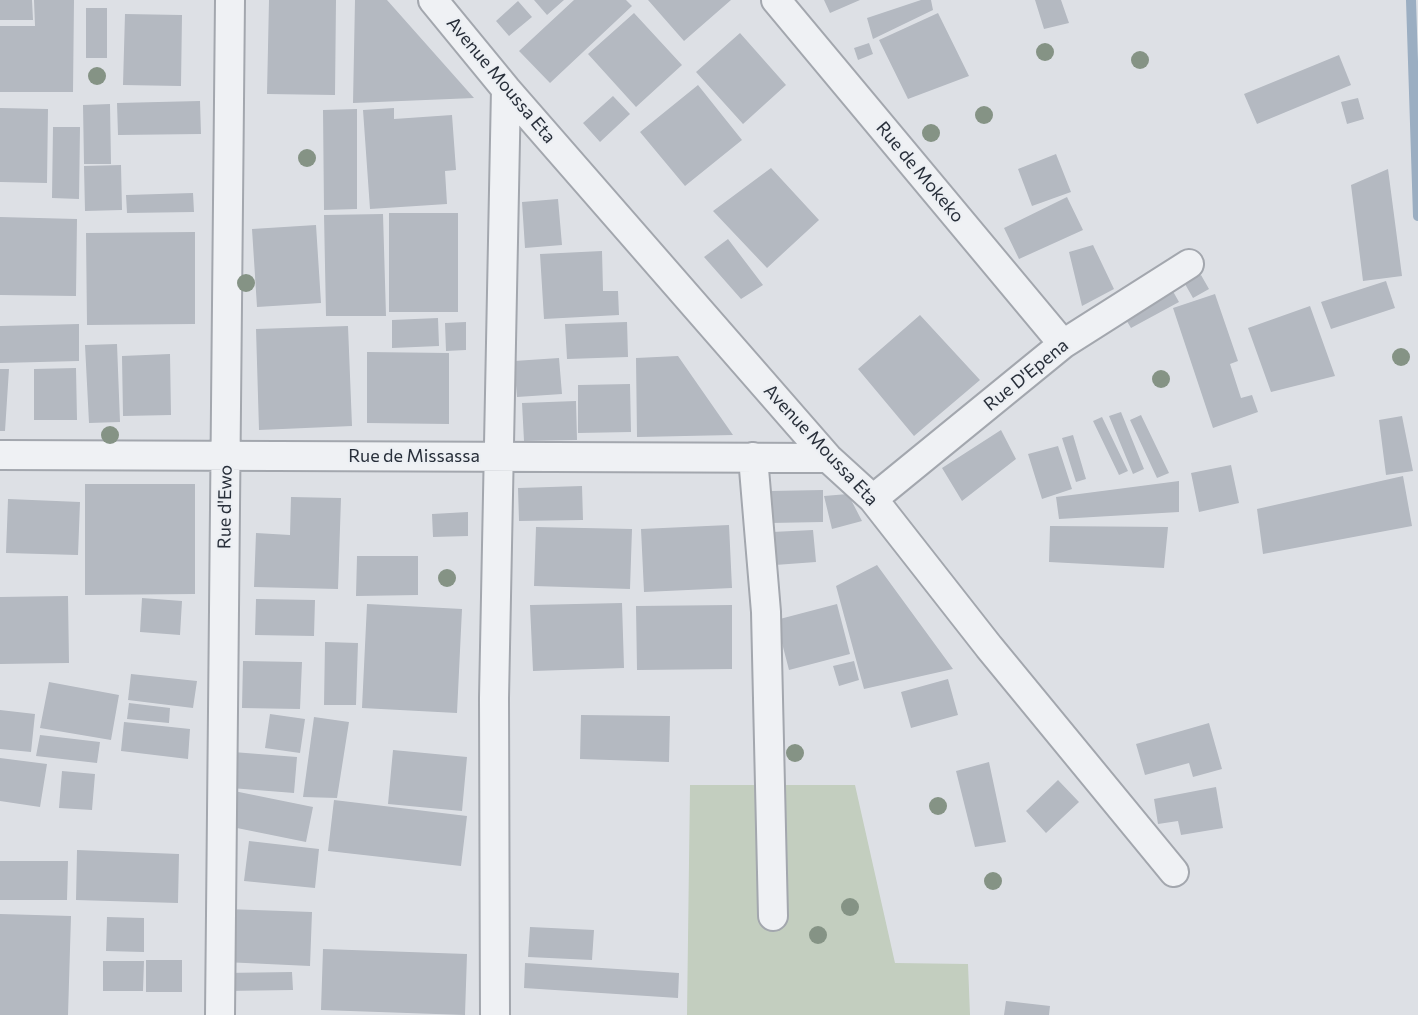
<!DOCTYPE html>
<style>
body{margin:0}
canvas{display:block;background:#dde0e5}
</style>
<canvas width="1418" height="1015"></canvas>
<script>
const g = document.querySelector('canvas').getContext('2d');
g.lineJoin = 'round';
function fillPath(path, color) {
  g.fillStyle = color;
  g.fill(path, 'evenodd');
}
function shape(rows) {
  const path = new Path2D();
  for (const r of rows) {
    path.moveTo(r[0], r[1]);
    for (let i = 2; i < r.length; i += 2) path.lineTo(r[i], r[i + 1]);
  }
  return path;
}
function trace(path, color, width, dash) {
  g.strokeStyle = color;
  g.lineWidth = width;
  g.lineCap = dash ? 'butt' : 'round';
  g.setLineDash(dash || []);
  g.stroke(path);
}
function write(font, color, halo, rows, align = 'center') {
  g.font = font + ' Commissioner,sans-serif';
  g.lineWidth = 4.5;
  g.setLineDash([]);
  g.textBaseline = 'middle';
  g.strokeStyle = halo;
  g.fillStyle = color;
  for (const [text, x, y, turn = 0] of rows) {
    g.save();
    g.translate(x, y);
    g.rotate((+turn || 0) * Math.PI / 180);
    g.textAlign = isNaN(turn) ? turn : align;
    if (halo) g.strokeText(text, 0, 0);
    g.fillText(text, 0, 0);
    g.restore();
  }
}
const green = shape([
 [690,785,855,785,895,963,968,964,970,1015,687,1015]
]);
const stream = shape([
 [1411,0,1418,216]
]);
const building = shape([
 [0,0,32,0,33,20,0,20],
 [34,0,74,0,73,92,0,92,0,26,35,26],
 [269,0,336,0,335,95,267,94],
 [355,0,387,0,474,98,353,103],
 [534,0,564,0,547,15],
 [574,0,626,0,632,6,550,83,519,51],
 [648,0,731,0,684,41],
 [824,0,860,0,830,13],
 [921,0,931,0,933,10,873,39,867,18],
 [1035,0,1061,0,1069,23,1044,29],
 [518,1,532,17,509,36,496,21],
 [86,8,107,8,107,58,86,58],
 [634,13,682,65,636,107,588,54],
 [938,13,969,76,908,99,879,40],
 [125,14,182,15,181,86,123,85],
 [740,33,786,85,743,124,696,72],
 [869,43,873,54,858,60,854,48],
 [1339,55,1351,85,1257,124,1244,94],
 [698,85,742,140,685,186,640,132],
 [613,96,630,114,600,142,583,123],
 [1358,98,1364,119,1347,124,1341,102],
 [200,101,201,134,118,135,117,103],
 [110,104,111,164,84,164,83,105],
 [0,108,48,109,47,183,0,182],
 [394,108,394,119,452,115,456,170,445,171,447,204,370,209,363,110],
 [357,109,357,209,324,210,323,110],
 [53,127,80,127,79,199,52,198],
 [1056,154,1071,192,1032,206,1018,169],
 [121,165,122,210,85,211,84,166],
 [771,168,819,220,767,268,713,211],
 [1388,169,1402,276,1363,281,1351,185],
 [193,193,194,212,127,213,126,195],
 [1067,197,1083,230,1019,259,1004,228],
 [558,199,562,245,525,248,522,202],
 [389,213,458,213,458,312,389,312],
 [383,214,386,316,326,316,324,215],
 [0,217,77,219,76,296,0,295],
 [316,225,321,303,257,307,252,229],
 [195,232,195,324,87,325,86,233],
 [728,239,763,285,741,299,704,257],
 [1093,245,1114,289,1082,306,1069,252],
 [602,251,603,291,618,291,619,315,544,319,540,254],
 [1201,275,1209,289,1193,298,1185,284],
 [1386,281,1395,308,1331,329,1321,302],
 [1170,286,1179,302,1131,328,1122,313],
 [1215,294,1238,361,1230,364,1241,398,1252,395,1258,412,1213,428,1173,308],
 [1310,306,1335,376,1271,392,1248,328],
 [920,315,980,380,914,436,858,369],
 [438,318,439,346,392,348,392,320],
 [466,322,466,350,446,351,445,323],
 [627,322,628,357,567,359,565,324],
 [79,324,79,361,0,363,0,326],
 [348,326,352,426,259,430,256,329],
 [117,344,120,422,89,423,85,345],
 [367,352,449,353,449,424,367,423],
 [170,354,171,415,123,416,122,356],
 [678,356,733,435,637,437,636,358],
 [559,358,562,394,517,397,514,361],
 [76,368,77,420,34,420,34,369],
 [0,369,9,369,5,431,0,431],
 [630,384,631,432,578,433,578,385],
 [576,401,577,440,524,441,522,403],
 [1121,412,1144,469,1133,474,1109,416],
 [1141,415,1169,473,1157,478,1130,420],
 [1402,416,1413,471,1386,475,1379,420],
 [1102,417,1128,471,1119,475,1093,421],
 [1001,430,1016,459,962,501,942,468],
 [1073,435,1086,479,1076,482,1062,438],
 [1058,446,1072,489,1042,499,1028,454],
 [1231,465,1239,503,1199,512,1191,473],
 [1403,476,1412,526,1263,554,1257,509],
 [1179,481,1179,512,1059,519,1056,497],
 [85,484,195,484,195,594,85,595],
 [582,486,583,520,519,521,518,488],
 [823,490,823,522,770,523,770,491],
 [848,494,862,521,832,529,824,496],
 [291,497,341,498,338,589,254,587,256,533,290,535],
 [8,499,80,502,78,555,6,553],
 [468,512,468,536,433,537,432,514],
 [729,525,732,588,644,592,641,529],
 [1050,526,1168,527,1164,568,1049,562],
 [536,527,632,529,630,589,534,586],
 [813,530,816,562,775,565,772,532],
 [357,556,418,556,418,595,356,596],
 [877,565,953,669,864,689,836,586],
 [68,596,69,663,0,664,0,597],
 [142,598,182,601,180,635,140,632],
 [256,599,315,600,314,636,255,635],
 [622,603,624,668,533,671,530,605],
 [367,604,462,609,457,713,362,708],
 [837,604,850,654,789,670,776,620],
 [732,605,732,669,637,670,636,606],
 [325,642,358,643,356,705,324,705],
 [243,661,302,662,300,709,242,708],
 [854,661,859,680,839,686,833,666],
 [131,674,197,681,193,708,128,700],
 [948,679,958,715,911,728,901,692],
 [49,682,119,695,111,740,40,728],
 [129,703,170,708,169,723,127,719],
 [0,710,35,714,31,752,0,749],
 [270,714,305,719,300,753,265,748],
 [581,715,670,716,669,762,580,759],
 [314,717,349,722,337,798,303,797],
 [124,722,190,729,188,759,121,751],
 [1209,723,1222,769,1193,777,1189,763,1145,775,1136,744],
 [40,735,100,742,97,763,36,756],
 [393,750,467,757,462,811,388,804],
 [233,752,297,757,294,793,231,788],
 [0,758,47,764,40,807,0,801],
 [989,762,1006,842,975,847,956,771],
 [62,771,95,774,92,810,59,808],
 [1058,780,1079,802,1046,833,1026,811],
 [1216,787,1223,828,1181,835,1178,821,1158,824,1154,799],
 [234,791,313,807,306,842,227,826],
 [334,800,467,816,461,866,328,851],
 [249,841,319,849,315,888,244,881],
 [77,850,179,854,178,903,76,900],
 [0,861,68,861,67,900,0,900],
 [226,909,312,912,310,966,224,962],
 [0,914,71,916,68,1015,0,1015],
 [107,917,144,918,144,952,106,951],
 [530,927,594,930,592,960,528,957],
 [323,949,467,954,465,1015,321,1010],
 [146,960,182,960,182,992,146,992],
 [103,961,144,961,143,991,103,991],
 [525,963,679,973,678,998,524,988],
 [292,972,293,990,224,991,223,973],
 [1006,1001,1050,1006,1049,1015,1004,1015]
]);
const minor = shape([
 [433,0,506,89,828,458,873,499,989,647,1174,872],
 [776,0,1063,344],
 [0,455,828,458],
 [753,457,766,612,773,916],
 [873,499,1063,344,1189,264],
 [220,1015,230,0],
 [495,1015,494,698,506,89]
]);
const trees = [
 [1045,52],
 [1140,60],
 [97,76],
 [984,115],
 [931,133],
 [307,158],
 [246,283],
 [1401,357],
 [1161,379],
 [110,435],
 [447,578],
 [795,753],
 [938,806],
 [993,881],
 [850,907],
 [818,935]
];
const streetNames = [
 ["Avenue Moussa Eta",501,80,50],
 ["Rue de Mokeko",920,172,50],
 ["Rue D'Epena",1026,375,-39],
 ["Avenue Moussa Eta",821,445,47],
 ["Rue de Missassa",414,456],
 ["Rue d'Ewo",225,507,-89]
];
fillPath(green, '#c3cebf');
trace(stream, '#9baec2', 10);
fillPath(building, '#b4b9c1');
trace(minor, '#a3a7ae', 32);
trace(minor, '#eff1f4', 28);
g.fillStyle = '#859385';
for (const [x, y] of trees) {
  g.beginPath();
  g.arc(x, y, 9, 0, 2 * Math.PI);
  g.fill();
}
write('18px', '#282f3a', '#eceff3', streetNames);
</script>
